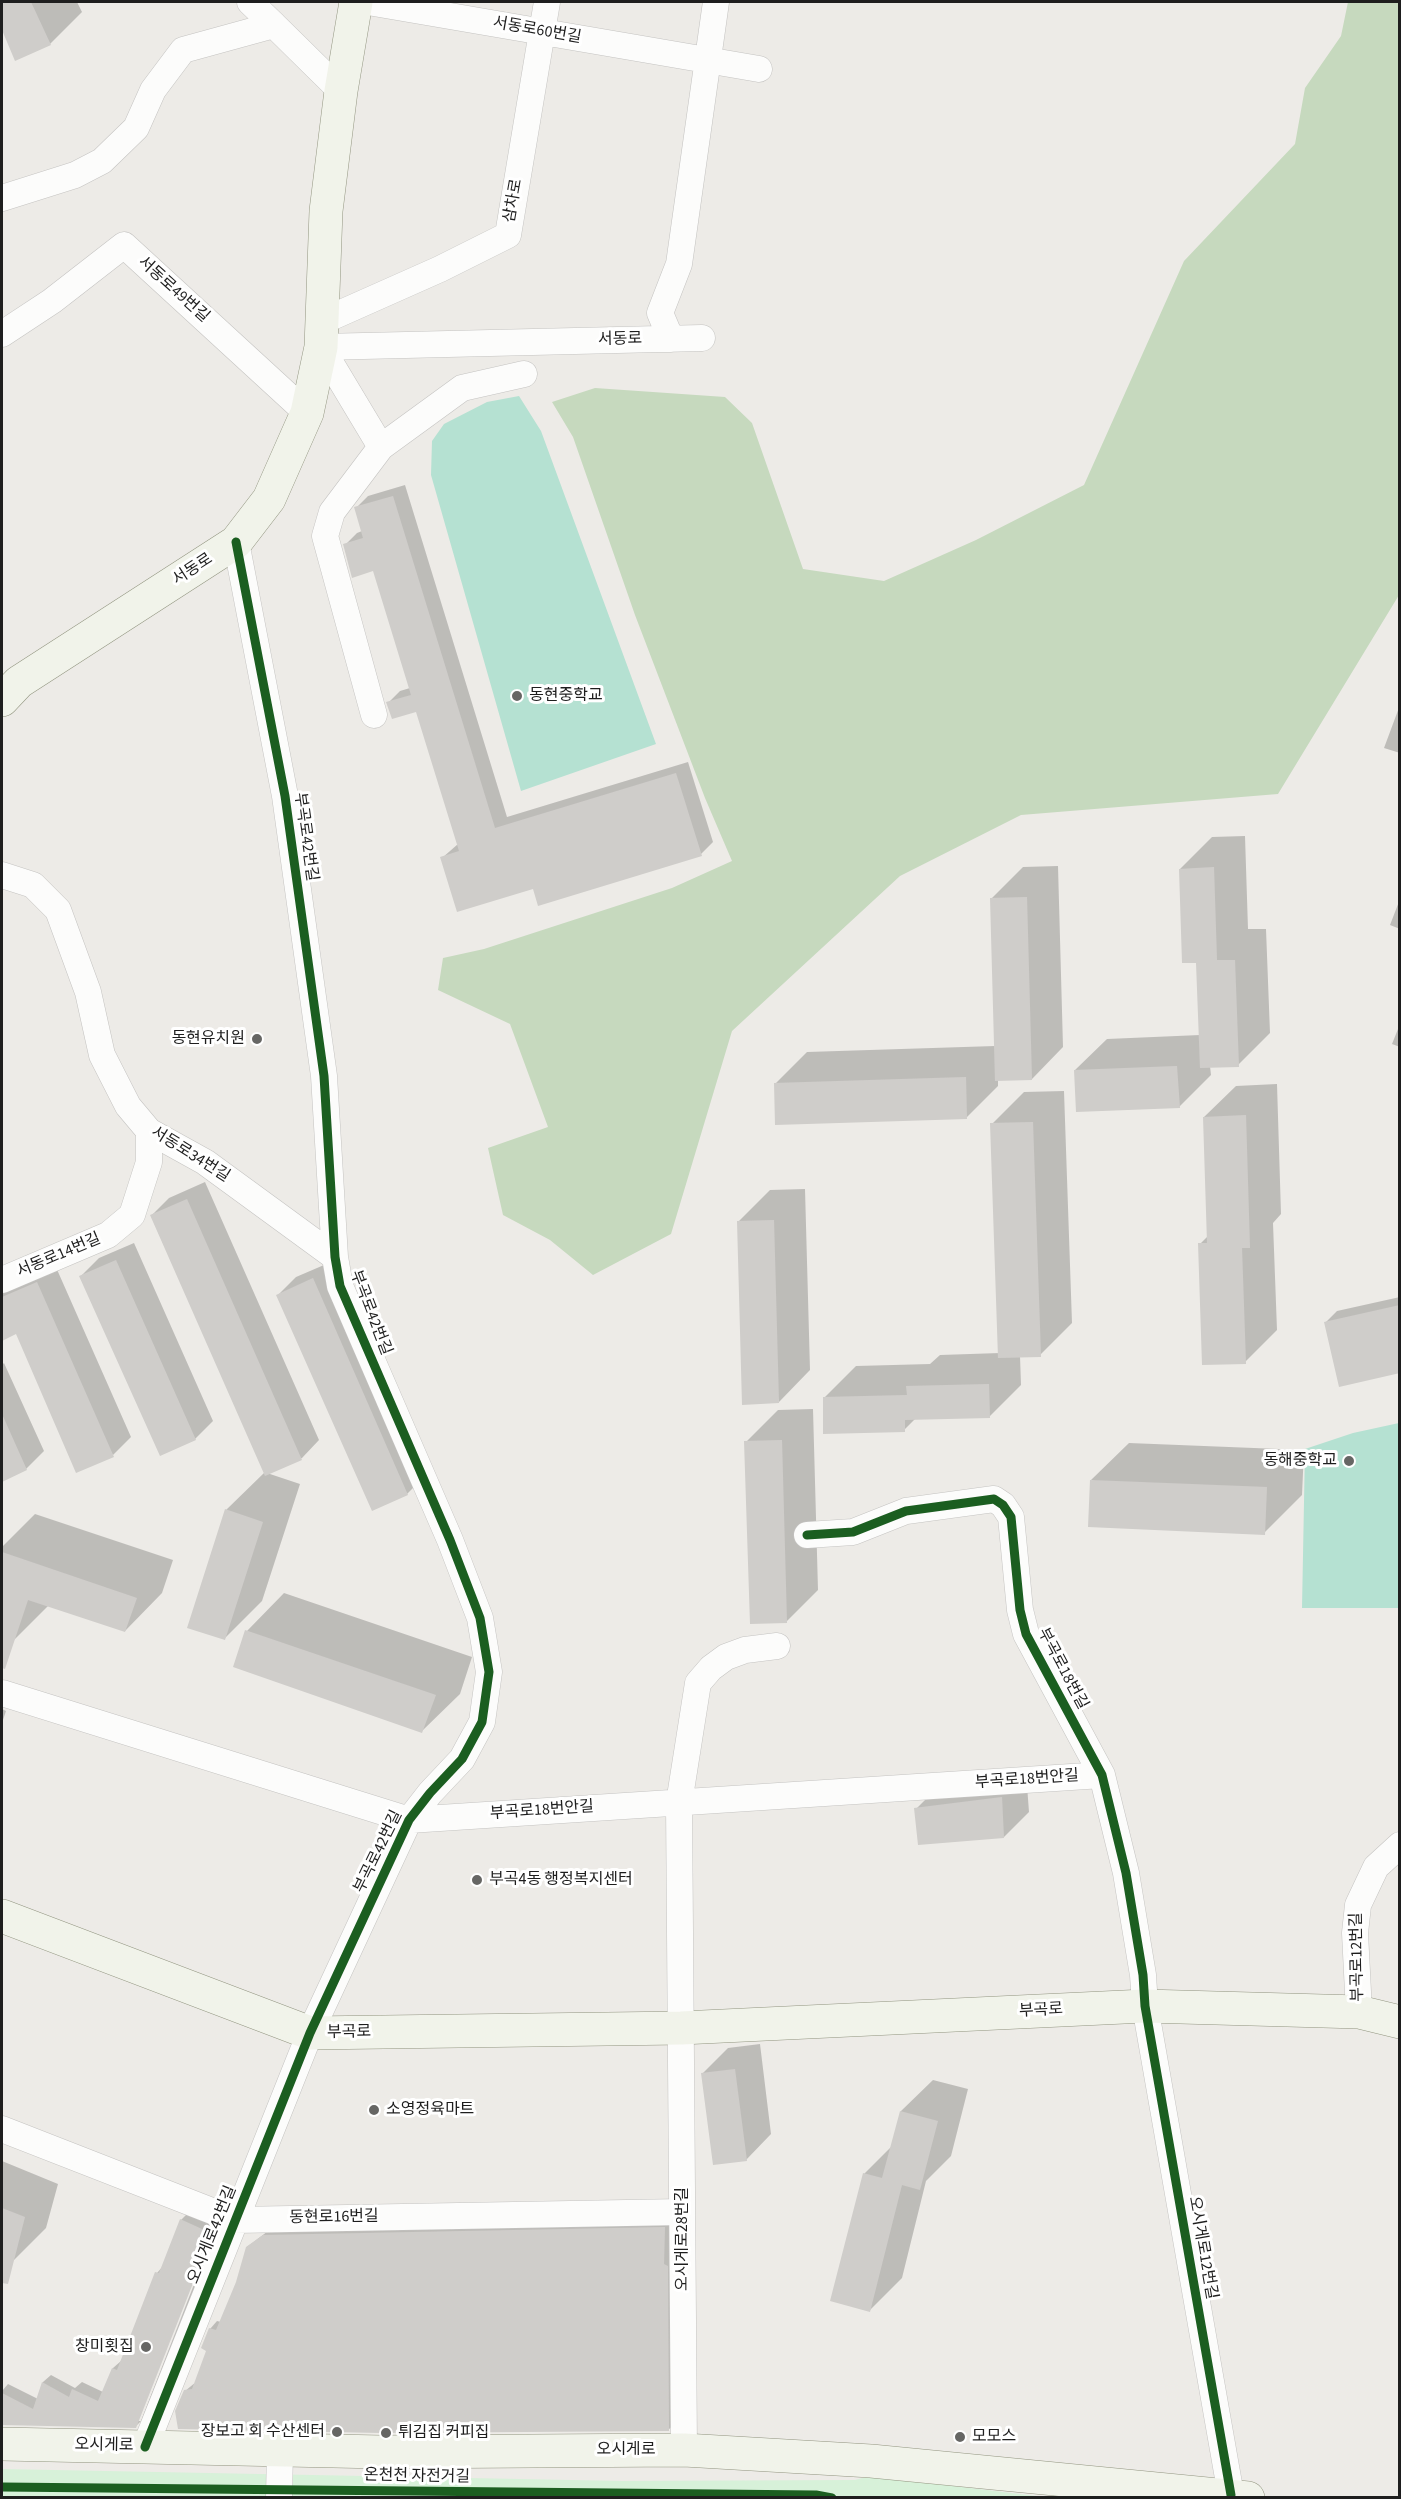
<!DOCTYPE html>
<meta charset="utf-8">
<style>
body{margin:0}
#map{position:relative;width:1401px;height:2499px;overflow:hidden;background:#edebe7;font-family:"Source Sans 3",sans-serif}
canvas{display:block}
.frame{position:absolute;inset:0;border:3px solid #1e1e1e;pointer-events:none}
</style>
<div id="map">
<canvas width="1401" height="2499"></canvas>
<div class="frame"></div>
</div>
<script>
const g = document.querySelector('canvas').getContext('2d');
g.lineJoin = 'round';
function fillPath(path, color) {
  g.fillStyle = color;
  g.fill(path, 'evenodd');
}
function shape(rows) {
  const path = new Path2D();
  for (const r of rows) {
    path.moveTo(r[0], r[1]);
    for (let i = 2; i < r.length; i += 2) path.lineTo(r[i], r[i + 1]);
  }
  return path;
}
function trace(path, color, width, dash) {
  g.strokeStyle = color;
  g.lineWidth = width;
  g.lineCap = dash ? 'butt' : 'round';
  g.setLineDash(dash || []);
  g.stroke(path);
}
function write(font, color, halo, rows, align = 'center') {
  g.font = font + ' "Source Sans 3","Noto Sans KR",sans-serif';
  g.lineWidth = 6;
  g.setLineDash([]);
  g.textBaseline = 'middle';
  g.strokeStyle = halo;
  g.fillStyle = color;
  for (const [text, x, y, turn = 0] of rows) {
    g.save();
    g.translate(x, y);
    g.rotate((+turn || 0) * Math.PI / 180);
    g.textAlign = isNaN(turn) ? turn : align;
    if (halo) g.strokeText(text, 0, 0);
    g.fillText(text, 0, 0);
    g.restore();
  }
}
const forest = shape([
 [1348,2,1399,2,1399,595,1278,794,1021,815,900,876,732,1031,671,1234,593,1275,550,1240,503,1215,488,1148,548,1127,510,1024,438,990,443,958,484,949,672,888,732,861,705,798,635,615,573,437,552,402,595,388,725,397,752,423,803,569,884,581,976,540,1084,485,1184,261,1295,144,1305,88,1341,36]
]);
const park = shape([
 [2,2469,623,2481,855,2480,870,2476,1045,2497,2,2498]
]);
const pitch = shape([
 [519,396,541,431,656,744,521,791,431,475,432,441,444,424,487,402],
 [1399,1423,1399,1608,1302,1608,1305,1449,1353,1433]
]);
const shadow = shape([
 [2,2,77,2,82,12,50,44,16,59,2,26],
 [405,485,507,817,688,762,713,842,701,854,534,887,442,858,458,844,417,710,388,703,400,691,410,688,374,569,345,545,357,533,362,531,356,508,368,496],
 [1400,705,1400,753,1384,748],
 [1245,836,1248,929,1266,929,1270,1033,1238,1065,1210,1066,1211,1075,1179,1107,1075,1070,1107,1039,1200,1035,1197,962,1180,869,1212,837],
 [1058,866,1063,1047,1032,1079,998,1080,998,1086,966,1118,775,1084,807,1052,995,1046,991,899,1023,867],
 [1400,899,1400,929,1390,925],
 [1400,1024,1400,1047,1392,1044],
 [1277,1084,1281,1214,1273,1223,1277,1330,1245,1362,1200,1244,1208,1236,1204,1117,1236,1086],
 [1064,1091,1072,1323,1040,1355,1020,1356,1021,1385,989,1417,916,1418,904,1430,824,1398,856,1366,930,1364,940,1355,1000,1353,992,1124,1024,1092],
 [205,1182,319,1440,302,1458,267,1473,300,1484,262,1601,224,1639,226,1510,265,1472,151,1216,169,1198],
 [805,1189,810,1370,779,1402,738,1222,770,1190],
 [134,1243,213,1421,195,1439,81,1276,99,1258],
 [331,1262,425,1476,407,1494,278,1295,296,1277],
 [55,1265,131,1437,113,1455,17,1333,2,1339,2,1288],
 [1400,1297,1400,1371,1325,1323,1337,1311],
 [4,1363,44,1451,26,1469,2,1480,2,1365],
 [813,1409,818,1590,786,1622,746,1442,778,1410],
 [1129,1443,1304,1450,1302,1495,1264,1533,1091,1480],
 [35,1514,173,1560,162,1593,125,1631,49,1605,14,1640,2,1636,2,1547],
 [284,1593,472,1657,460,1694,422,1731,235,1666,247,1631],
 [2,1709,6,1711,2,1723],
 [1026,1772,1029,1812,1004,1837,916,1809,941,1784],
 [760,2044,771,2134,746,2160,703,2073,728,2048],
 [933,2080,968,2089,951,2156,926,2181,902,2278,870,2310,864,2174,892,2146,901,2111],
 [2,2161,58,2184,46,2228,13,2261,2,2257],
 [189,2212,210,2222,215,2236,144,2418,135,2427,2,2424,2,2391,8,2384,38,2399,43,2382,51,2375,75,2388,82,2382,103,2392,113,2368,121,2361,157,2273,164,2265,181,2220],
 [209,2237,212,2238,141,2421,137,2421],
 [672,2221,676,2423,668,2430,185,2391,196,2382,208,2350,210,2329,217,2321,221,2322,238,2283,247,2247,272,2228]
]);
const building = shape([
 [2,2,31,2,51,45,15,61,2,30],
 [393,496,495,828,676,773,702,856,538,906,533,889,457,912,440,857,459,851,416,712,392,719,386,702,411,695,373,571,352,578,343,544,363,538,354,507],
 [1214,867,1217,960,1235,960,1239,1067,1200,1068,1196,963,1182,963,1179,869],
 [1027,897,1032,1080,995,1081,990,898],
 [1177,1066,1180,1108,1076,1112,1074,1070],
 [966,1077,967,1119,775,1125,774,1083],
 [1246,1115,1250,1248,1242,1248,1246,1364,1202,1365,1198,1243,1207,1243,1203,1117],
 [1033,1122,1041,1357,998,1358,990,1123],
 [187,1199,302,1460,265,1476,150,1215],
 [774,1220,779,1403,742,1405,737,1221],
 [116,1260,196,1440,160,1456,79,1276],
 [313,1278,408,1495,372,1511,276,1295],
 [37,1282,114,1457,76,1473,16,1334,2,1341,2,1297],
 [1400,1305,1400,1373,1339,1387,1324,1322],
 [989,1384,990,1418,905,1420,905,1432,823,1434,823,1397,907,1395,906,1386],
 [2,1414,27,1470,2,1482],
 [782,1440,787,1623,750,1624,744,1441],
 [1090,1480,1267,1487,1265,1535,1088,1527],
 [225,1509,263,1522,225,1640,187,1628],
 [2,1552,137,1598,125,1632,28,1600,5,1669,2,1668],
 [245,1630,436,1695,422,1733,233,1667],
 [1002,1797,1004,1838,918,1845,914,1808],
 [735,2069,747,2161,713,2165,701,2073],
 [900,2111,938,2121,920,2190,902,2185,870,2312,830,2301,863,2173,882,2178],
 [2,2208,25,2217,8,2284,2,2283],
 [180,2219,202,2229,208,2245,136,2428,2,2425,2,2393,33,2409,42,2382,69,2397,72,2389,98,2401,112,2368,117,2370,155,2272,159,2273],
 [665,2227,664,2264,668,2266,669,2431,381,2433,178,2429,175,2411,184,2390,192,2389,206,2351,201,2348,209,2328,216,2330,236,2282,246,2247,263,2235]
]);
const street = shape([
 [250,2,274,25],
 [368,2,759,69],
 [2,198,75,175,102,161,136,128,153,90,183,50,274,25,341,91],
 [323,321,440,269,508,235,547,2],
 [2,334,52,301,124,245,307,413],
 [671,339,660,313,679,264,716,2],
 [381,447,462,388,524,374],
 [374,715,325,536,332,512,381,447,321,347,702,338],
 [2,875,33,885,58,910,88,992,102,1055,128,1106,149,1131,205,1162,335,1257],
 [2,1280,108,1235,132,1215,149,1162,149,1131],
 [807,1535,853,1532,906,1511,994,1499,1003,1505,1011,1517,1020,1610,1026,1634,1102,1775,1126,1873,1143,1975,1145,2006,1231,2495],
 [2,1693,409,1820,1102,1775],
 [1359,2012,1355,1933,1358,1905,1376,1867,1400,1845],
 [2,2129,235,2220,682,2212],
 [145,2447,310,2033,409,1820,430,1793,462,1759,482,1722,489,1672,480,1618,450,1540,340,1286,335,1257,324,1076,285,796,236,542],
 [684,2450,679,1803,698,1683,711,1668,726,1657,745,1650,777,1646],
 [279,2498,280,2450]
]);
const secondary = shape([
 [2,700,19,682,236,542,269,499,307,413,321,347,326,211,341,91,356,2],
 [2,1916,310,2033,681,2028,1145,2006,1359,2012,1400,2022],
 [2,2444,381,2452,684,2450,871,2461,1248,2498]
]);
const cycleway = shape([
 [807,1535,853,1532,906,1511,994,1499,1003,1505,1011,1517,1020,1610,1026,1634,1102,1775,1126,1873,1143,1975,1145,2006,1231,2495],
 [145,2447,310,2033,409,1820,430,1793,462,1759,482,1722,489,1672,480,1618,450,1540,340,1286,335,1257,324,1076,285,796,236,542],
 [2,2487,816,2495,832,2498]
]);
const markers = [
 [517,696,6,"#666664"],
 [257,1039,6,"#666664"],
 [1349,1461,6,"#666664"],
 [477,1880,6,"#666664"],
 [374,2110,6,"#666664"],
 [146,2347,6,"#666664"],
 [337,2432,6,"#666664"],
 [386,2433,6,"#666664"],
 [960,2437,6,"#666664"]
];
const streetNames = [
 ["서동로60번길",537,31,10],
 ["삼차로",514,201,-80],
 ["서동로49번길",173,290,42],
 ["서동로",620,340,-1],
 ["서동로",193,570,-33],
 ["부곡로42번길",305,837,82],
 ["서동로34번길",190,1155,32],
 ["서동로14번길",59,1256,-23],
 ["부곡로42번길",370,1313,69],
 ["부곡로18번길",1062,1669,62],
 ["부곡로18번안길",1027,1780,-4],
 ["부곡로18번안길",542,1811,-4],
 ["부곡로42번길",379,1852,-64],
 ["부곡로12번길",1358,1957,-91],
 ["부곡로",1041,2011,-3],
 ["부곡로",349,2033,-1],
 ["동현로16번길",334,2218,-1],
 ["오시게로42번길",213,2235,-68],
 ["오시게로28번길",683,2239,-90],
 ["오시게로12번길",1202,2248,80],
 ["오시게로",104,2446,1],
 ["오시게로",626,2450],
 ["온천천 자전거길",417,2477,1]
];
const poiNames = [
 ["동현중학교",529,696],
 ["동현유치원",245,1039,"right"],
 ["동해중학교",1337,1461,"right"],
 ["부곡4동 행정복지센터",489,1880],
 ["소영정육마트",386,2110],
 ["창미횟집",134,2347,"right"],
 ["장보고 회 수산센터",325,2432,"right"],
 ["튀김집 커피집",398,2433],
 ["모모스",972,2437]
];
fillPath(forest, '#c6d9be');
fillPath(park, '#d7f1d9');
fillPath(pitch, '#b5e1d2');
fillPath(shadow, '#0003');
fillPath(building, '#cfcdca');
trace(street, '#c4c3c1', 27);
trace(secondary, '#929580', 34);
trace(street, '#fcfcfb', 26);
trace(secondary, '#f1f3ea', 33);
trace(cycleway, '#1b5e20', 9);
for (const [x, y, r, color] of markers) {
  const dot = new Path2D();
  dot.arc(x, y, r, 0, 2 * Math.PI);
  g.fillStyle = color;
  g.fill(dot);
  trace(dot, '#fff', 2);
}
write('16px', '#1e1e1e', '#fff', streetNames);
write('16px', '#1e1e1e', '#fff', poiNames, 'left');
</script>
